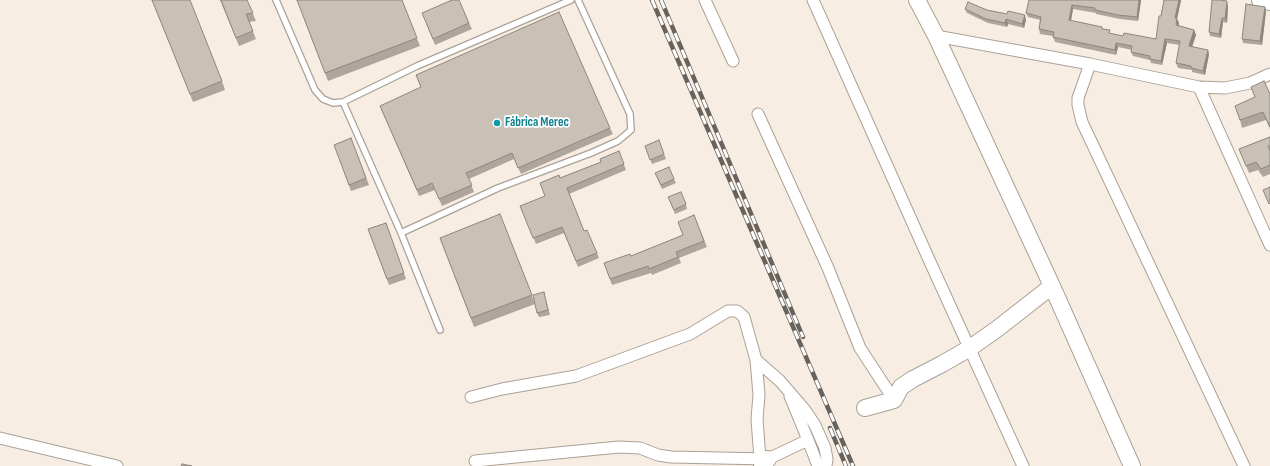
<!DOCTYPE html>
<meta charset="utf-8">
<style>
body{margin:0}
canvas{display:block;background:#f7ede2}
</style>
<canvas width="1270" height="466"></canvas>
<script>
const g = document.querySelector('canvas').getContext('2d');
g.lineJoin = 'round';
function shape(rows) {
  const path = new Path2D();
  for (const r of rows) {
    path.moveTo(r[0], r[1]);
    for (let i = 2; i < r.length; i += 2) path.lineTo(r[i], r[i + 1]);
  }
  return path;
}
function trace(path, color, width, dash) {
  g.strokeStyle = color;
  g.lineWidth = width;
  g.lineCap = dash ? 'butt' : 'round';
  g.setLineDash(dash || []);
  g.stroke(path);
}
function fillPath(path, color) {
  g.fillStyle = color;
  g.fill(path, 'evenodd');
}
function write(font, color, halo, rows, align = 'center') {
  g.font = font + ' "Sofia Sans Condensed",sans-serif';
  g.lineWidth = 3.5;
  g.setLineDash([]);
  g.textBaseline = 'middle';
  g.strokeStyle = halo;
  g.fillStyle = color;
  for (const [text, x, y, turn = 0] of rows) {
    g.save();
    g.translate(x, y);
    g.rotate((+turn || 0) * Math.PI / 180);
    g.textAlign = isNaN(turn) ? turn : align;
    if (halo) g.strokeText(text, 0, 0);
    g.fillText(text, 0, 0);
    g.restore();
  }
}
const lane = shape([
 [276,0,315,90,323,99,333,103,343,102,417,66,571,0],
 [343,102,401,233,440,330],
 [401,233,498,188,591,153,618,141,631,130,630,114,578,0]
]);
const street = shape([
 [705,0,733,61],
 [813,0,931,264,1023,466],
 [936,36,1090,64,1199,87,1225,88,1250,83,1270,74],
 [1090,64,1078,98,1078,105,1082,122,1244,466],
 [1199,87,1270,245],
 [758,114,828,268,860,348,894,400],
 [756,360,780,381,805,410,815,425,825,448,827,459,826,466],
 [790,396,808,440],
 [471,397,502,389,576,376,690,334,728,311,737,311,744,317,756,360,759,395,757,419,760,459],
 [0,438,117,466],
 [475,461,619,447,640,448,658,455,671,457,768,459,808,440,818,466]
]);
const secondary = shape([
 [917,0,936,36,1052,286,1132,466],
 [1260,0,1270,2],
 [865,408,894,400,901,387,913,379,942,364,970,348,997,329,1052,286],
 [762,466,768,459]
]);
const rail = shape([
 [652,0,853,466],
 [661,0,803,337],
 [830,428,846,466]
]);
const wall = shape([
 [152,0,222,81,225,90,193,102],
 [220,0,247,0,256,21,249,22,256,39,239,46],
 [297,0,402,0,420,46,328,81],
 [1029,0,1142,0,1141,0,1138,21,1120,19,1096,14,1096,13,1073,9,1071,21,1102,27,1103,29,1111,34,1123,36,1156,39,1164,0,1181,0,1177,19,1179,23,1178,25,1194,30,1196,35,1192,46,1209,54,1205,75,1192,72,1192,70,1178,68,1176,63,1180,45,1167,43,1162,65,1151,63,1150,60,1133,56,1131,52,1132,50,1118,47,1116,55,1055,42,1053,37,1053,36,1040,34,1039,29,1040,20,1028,17,1026,13],
 [1228,6,1227,23,1223,22,1221,38,1210,36,1209,32],
 [1265,7,1266,11,1262,45,1243,43,1242,39],
 [965,9,987,10,1026,20,1024,28,1008,24,1007,27,988,23,967,13],
 [422,13,469,23,472,29,435,45],
 [416,75,610,128,613,134,521,174,514,159,469,179,474,192,442,206,435,190,419,196,380,106,421,88],
 [1251,87,1270,94,1270,129,1266,120,1242,128,1240,120,1255,97],
 [1270,137,1270,174,1263,177,1258,170,1249,173,1239,149],
 [351,138,369,185,351,191,334,145],
 [659,140,666,159,652,164,645,146],
 [619,151,626,170,569,194,584,231,597,253,599,258,578,267,564,233,536,244,520,206,545,196,540,183,560,178,601,162],
 [655,173,674,179,676,183,662,189],
 [668,197,686,204,687,209,675,214],
 [500,214,535,304,474,327,440,238],
 [694,215,707,247,679,258,681,263,652,275,651,273,612,285,604,263,631,256,683,235],
 [386,223,406,279,389,285,368,229],
 [544,292,550,315,539,317,537,313]
]);
const shadedWall = shape([
 [1139,0,1141,0,1138,21,1137,17],
 [1179,0,1181,0,1177,19,1179,23,1178,29,1175,18],
 [1227,1,1228,6,1227,23,1225,18],
 [1072,5,1073,9,1070,25,1069,20],
 [1265,7,1266,11,1262,45,1260,41],
 [1025,15,1026,20,1024,28,1022,24],
 [1222,18,1223,22,1221,38,1219,34],
 [1006,19,1008,24,1007,27,1005,23],
 [1194,30,1196,35,1191,50,1189,46],
 [1165,39,1167,43,1162,65,1161,61],
 [1116,43,1118,47,1116,55,1115,50],
 [1208,50,1209,54,1205,75,1203,71]
]);
const building = shape([
 [152,0,190,0,222,81,190,94,152,0],
 [221,0,247,0,253,13,246,14,253,31,236,38,221,0],
 [297,0,402,0,417,38,325,73,297,0],
 [452,0,459,0,469,23,433,39,422,13,452,0],
 [1029,0,1139,0,1137,17,1118,15,1095,10,1095,8,1072,5,1069,20,1102,27,1102,29,1110,30,1109,33,1123,36,1124,33,1156,39,1159,16,1161,16,1164,0,1179,0,1175,18,1177,19,1176,25,1194,30,1189,46,1208,50,1203,71,1191,68,1191,66,1176,63,1180,41,1165,39,1161,61,1150,59,1150,56,1131,52,1132,46,1116,43,1115,50,1053,37,1054,32,1039,29,1041,17,1026,13,1029,0],
 [1212,0,1220,0,1227,1,1225,18,1222,18,1219,34,1209,32,1212,0],
 [968,2,987,10,1007,14,1008,11,1025,15,1022,24,1006,19,1005,23,986,19,965,9,968,2],
 [1246,4,1265,7,1260,41,1242,39,1246,4],
 [559,12,610,128,518,168,512,153,466,173,472,185,439,199,432,183,417,190,380,106,421,87,416,75,559,12],
 [1264,81,1270,94,1270,127,1263,112,1240,120,1235,106,1255,97,1251,87,1264,81],
 [1270,137,1270,146,1268,146,1270,151,1270,165,1261,169,1256,162,1246,166,1239,149,1270,137],
 [351,138,366,178,349,185,334,145,351,138],
 [659,140,664,154,650,160,645,146,659,140],
 [619,151,624,164,567,188,584,231,587,230,597,253,576,261,562,227,533,238,520,206,545,196,540,183,559,175,560,178,601,162,600,159,619,151],
 [669,167,674,179,661,185,655,173,669,167],
 [1270,187,1270,203,1269,204,1263,190,1270,187],
 [681,192,686,204,674,210,668,197,681,192],
 [500,214,532,295,471,318,440,238,500,214],
 [694,215,704,241,676,252,678,257,649,269,648,266,610,279,604,263,630,254,631,256,683,235,678,222,694,215],
 [386,223,404,273,387,279,368,229,386,223],
 [544,292,548,310,537,313,533,295,544,292],
 [182,464,192,466,181,466,182,464]
]);
const markers = [
 [497,123,4,"#0f9aa8"]
];
const cultureNames = [
 ["Fábrica Merec",505,123]
];
trace(lane, '#aba197', 8);
trace(street, '#aba197', 13);
trace(secondary, '#aba197', 18);
trace(lane, '#fff', 5.5);
trace(street, '#fff', 11);
trace(secondary, '#fff', 16);
trace(rail, '#68625c', 4.5);
trace(rail, '#fff', 3, [9]);
fillPath(wall, '#aea69d');
fillPath(shadedWall, '#8d877f');
fillPath(building, '#cac1b6');
trace(building, '#8d877f', 1);
for (const [x, y, r, color] of markers) {
  const dot = new Path2D();
  dot.arc(x, y, r, 0, 2 * Math.PI);
  g.fillStyle = color;
  g.fill(dot);
  trace(dot, '#fff', 1.5);
}
write('bold 13px', '#0d838f', '#fff', cultureNames, 'left');
</script>
